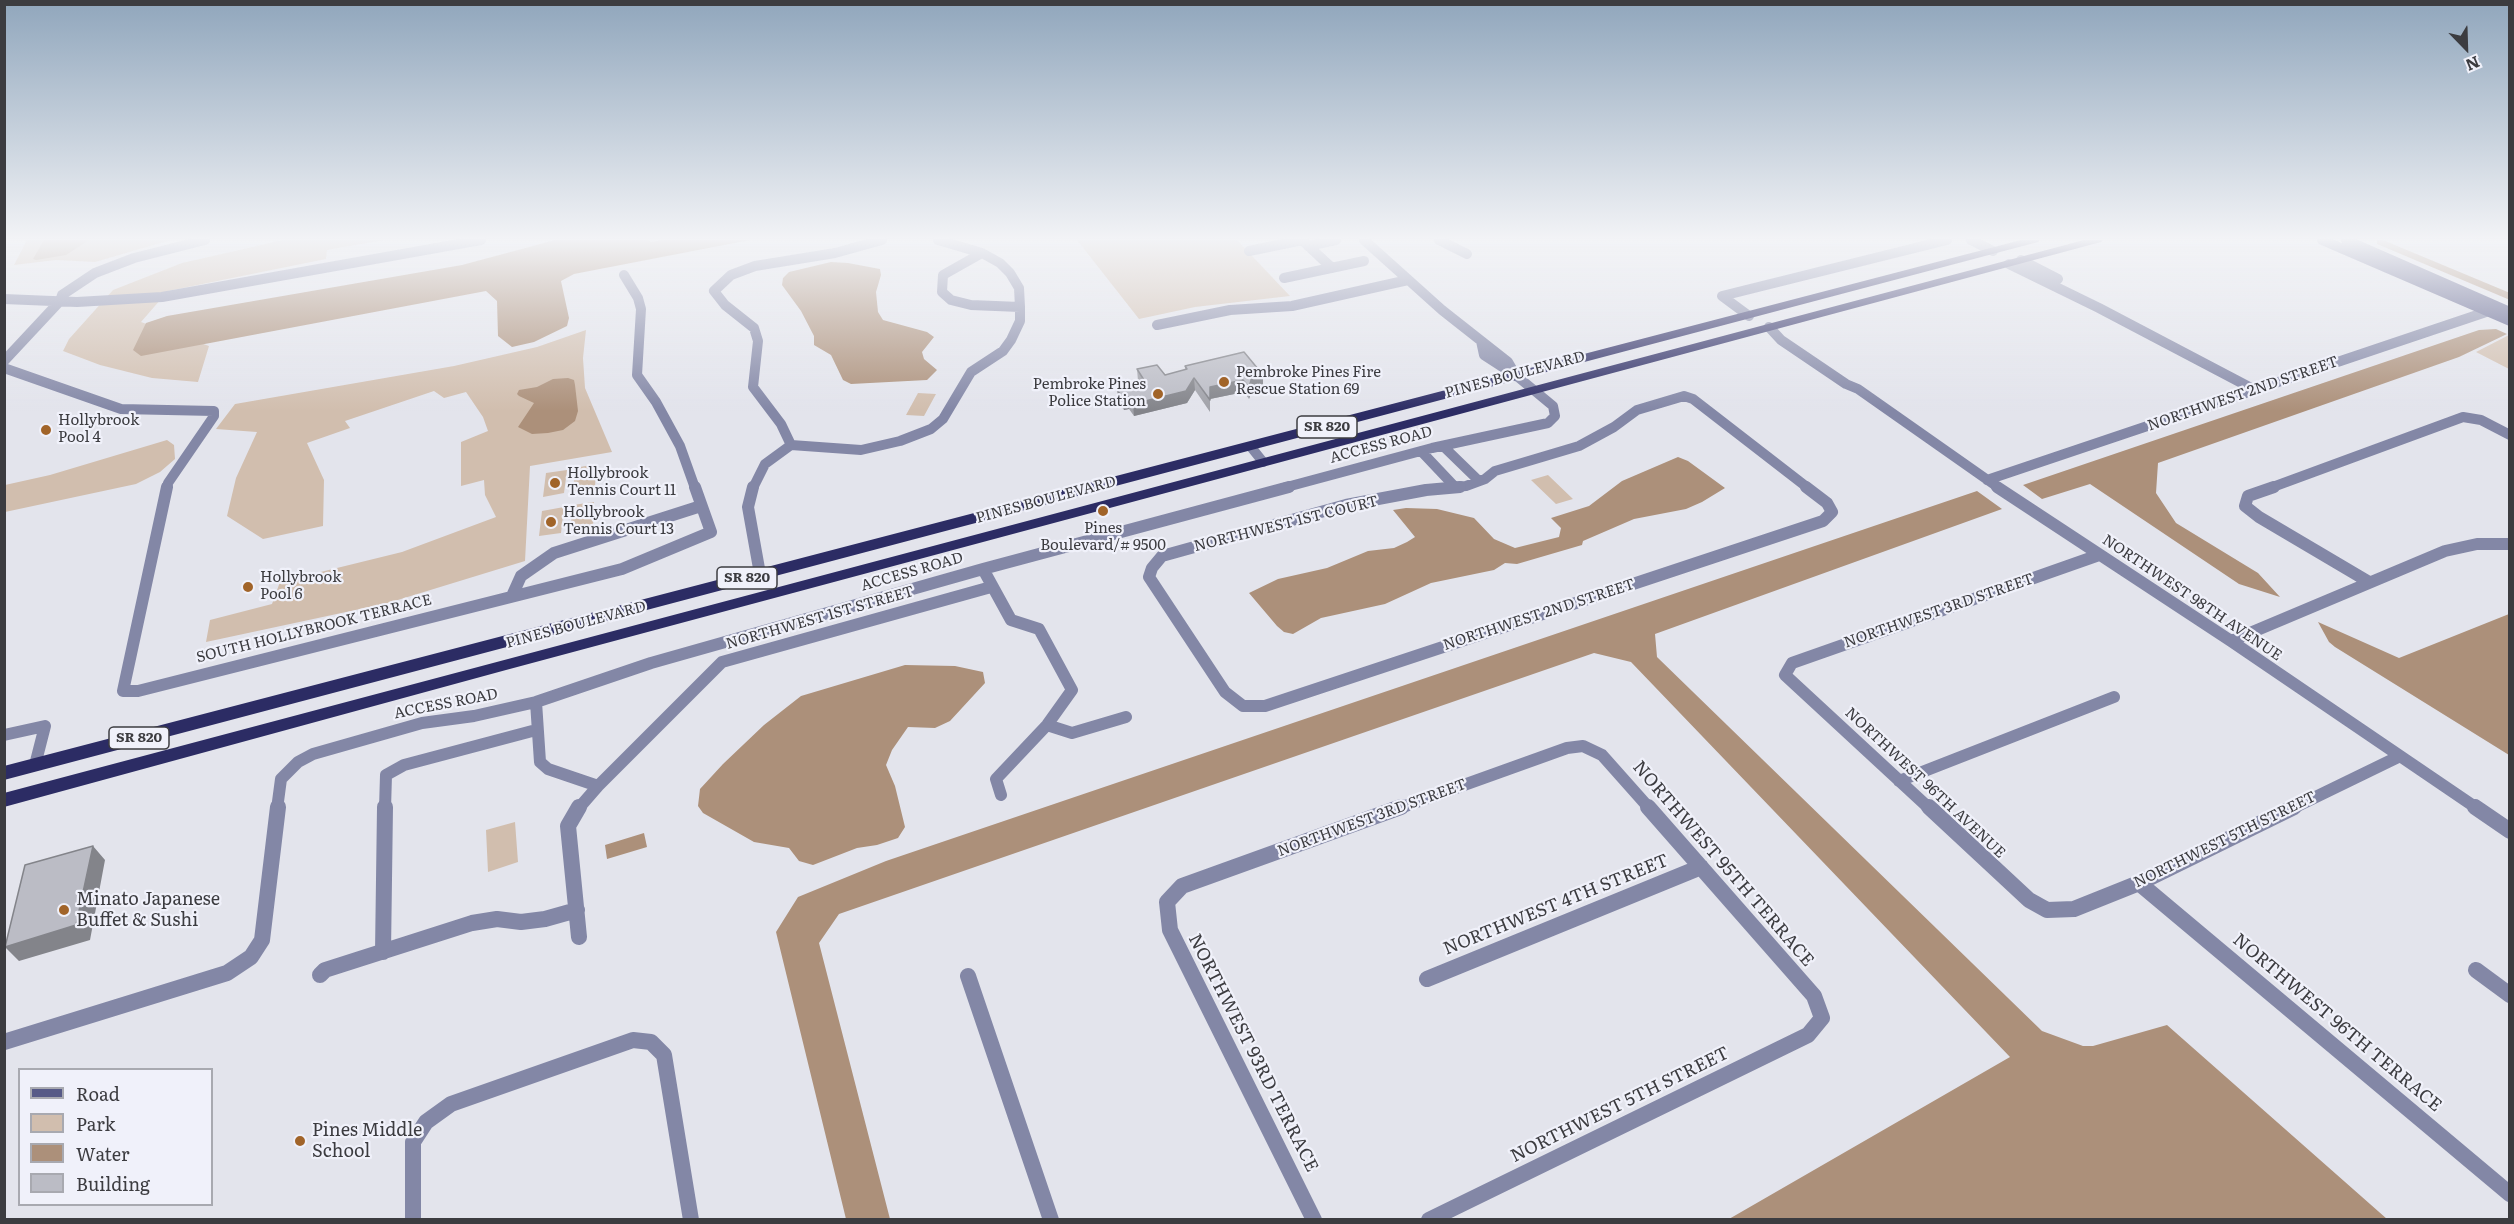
<!DOCTYPE html>
<style>
body{margin:0}
#map{position:relative;width:2514px;height:1224px;overflow:hidden;background:#e3e4ec;font-family:Literata,serif}
canvas{display:block}
.frame{position:absolute;inset:0;border:6px solid #3c3c40;pointer-events:none}
.legend{position:absolute;left:18px;top:1068px;width:195px;height:138px;box-sizing:border-box;background:#f0f1fa;border:2px solid #a8a9b0;margin:0;padding:8px 10px;list-style:none;font-size:18px;color:#3c3c40}
.legend li{display:flex;align-items:center;gap:12px;height:30px}
.legend b{width:30px;border:2px solid #a8a9b0}
.north{position:absolute;left:2436px;top:18px;width:60px;height:60px;-webkit-text-stroke:4px #f0f1fa;paint-order:stroke;rotate:157deg;font-size:16px;font-weight:700;line-height:24px;text-align:center;color:#3c3c40}
.north::after{content:'';display:block;margin:auto;width:21px;height:27px;background:#3c3c40;clip-path:polygon(50% 0,100% 100%,50% 72%,0 100%)}
</style>
<div id="map">
<canvas width="2514" height="1224"></canvas>
<div class="frame"></div>
<ul class="legend">
<li><b style="height:8px;background:#575a87"></b>Road</li>
<li><b style="height:16px;background:#d1beae"></b>Park</li>
<li><b style="height:16px;background:#ac907a"></b>Water</li>
<li><b style="height:16px;background:#bbbcc5"></b>Building</li>
</ul>
<div class="north">N</div>
</div>
<script>
const g = document.querySelector('canvas').getContext('2d');
g.lineJoin = 'round';
function fillPath(path, color) {
  g.fillStyle = color;
  g.fill(path, 'evenodd');
}
function shape(rows) {
  const path = new Path2D();
  for (const r of rows) {
    path.moveTo(r[0], r[1]);
    for (let i = 2; i < r.length; i += 2) path.lineTo(r[i], r[i + 1]);
  }
  return path;
}
function trace(path, color, width, dash) {
  g.strokeStyle = color;
  g.lineWidth = width;
  g.lineCap = dash ? 'butt' : 'round';
  g.setLineDash(dash || []);
  g.stroke(path);
}
function write(font, color, halo, rows, align = 'center') {
  g.font = font + ' Literata,serif';
  g.lineWidth = 4.5;
  g.setLineDash([]);
  g.textBaseline = 'middle';
  g.strokeStyle = halo;
  g.fillStyle = color;
  for (const [text, x, y, turn = 0] of rows) {
    g.save();
    g.translate(x, y);
    g.rotate((+turn || 0) * Math.PI / 180);
    g.textAlign = isNaN(turn) ? turn : align;
    if (halo) g.strokeText(text, 0, 0);
    g.fillText(text, 0, 0);
    g.restore();
  }
}
const green = shape([
 [27,240,171,240,95,262,56,260,14,265],
 [283,240,384,240,327,250,326,259,168,291,141,322,209,346,198,382,152,378,100,365,63,351,69,339,113,290,182,263],
 [1077,240,1237,240,1290,296,1195,307,1139,319],
 [586,330,583,358,585,388,612,452,530,466,525,561,388,603,206,642,210,620,272,604,280,582,402,552,496,517,485,495,484,480,461,486,461,442,488,431,483,417,466,392,444,398,434,391,345,421,350,428,307,443,324,480,323,526,263,539,227,516,236,478,257,432,216,429,235,404,454,366,537,347],
 [2509,335,2509,369,2476,352],
 [918,393,936,394,924,416,906,415],
 [167,440,174,445,175,459,160,472,136,484,5,512,5,485,50,475],
 [596,464,595,488,573,492,575,468],
 [567,470,564,493,543,497,546,473],
 [1548,475,1573,499,1556,504,1531,480],
 [594,502,593,527,570,531,573,505],
 [564,507,561,533,539,536,542,511],
 [515,822,518,862,488,872,486,830]
]);
const water = shape([
 [44,240,89,240,66,255,36,260,33,259],
 [555,240,648,240,651,242,662,240,750,240,574,274,561,281,569,318,567,326,534,342,512,347,498,336,497,301,486,291,141,356,133,350,146,323,167,316,462,265],
 [831,262,848,263,880,269,881,275,876,292,878,312,883,320,927,332,934,337,922,352,924,359,937,370,927,380,851,384,843,380,831,355,814,345,814,336,801,311,782,285,783,278,789,272],
 [2496,329,2507,334,2459,357,2158,463,2156,493,2176,523,2258,573,2280,597,2239,584,2090,484,2042,499,2023,485,2479,330],
 [568,378,574,380,575,385,578,411,575,421,563,430,548,433,532,434,518,427,534,403,519,396,517,394,519,390,537,387,553,379],
 [1678,457,1688,461,1725,488,1702,502,1686,509,1634,519,1583,541,1582,545,1517,564,1505,563,1494,570,1431,583,1385,604,1321,618,1293,634,1284,632,1277,626,1249,593,1278,579,1327,568,1368,551,1394,548,1407,542,1415,537,1393,510,1406,508,1437,509,1474,518,1494,539,1515,548,1559,537,1561,528,1551,518,1589,506,1622,481],
 [1977,491,2002,509,1655,634,1657,657,2042,1031,2083,1046,2093,1046,2167,1025,2387,1219,1729,1219,2010,1057,1631,662,1594,653,839,914,819,943,890,1219,846,1219,776,932,798,897,886,861],
 [2509,614,2509,755,2335,647,2329,642,2318,622,2399,658],
 [905,665,955,666,983,672,985,683,950,721,935,728,908,727,892,750,886,765,895,786,905,827,898,838,877,845,857,848,813,865,799,861,789,848,754,842,703,813,698,806,700,789,723,764,764,725,801,696],
 [644,833,647,847,607,859,605,845]
]);
const canal = shape([
 [2377,240,2383,240,2510,293,2510,300,2377,244,2377,240]
]);
const minorFar2 = shape([
 [1302,240,1332,268],
 [1364,240,1442,310,1508,362,1515,374],
 [1439,240,1467,254],
 [1971,240,1993,251],
 [1308,246,1336,240],
 [1249,251,1303,240],
 [982,253,943,275,942,292,951,300,971,305,1020,307],
 [2021,260,2058,279],
 [2009,264,2099,308,2255,390],
 [624,275,638,298,641,309,637,375,656,402,680,446,695,488],
 [1284,278,1364,261],
 [4,299,77,302,162,297,481,240],
 [1749,316,1722,296,1947,240],
 [1157,325,1230,310,1292,306,1408,280],
 [1769,327,1781,340,1846,384,1858,389,1999,488],
 [4,361,60,301,62,295,95,273,134,258,205,240],
 [4,368,121,409,214,411,214,416,168,483,167,488],
 [791,445,861,450,900,441,931,429,943,419,971,372,1003,351,1011,340,1020,321,1020,307,1019,288,1010,273,1000,263,982,253,938,240],
 [1443,446,1479,481],
 [1251,447,1263,462],
 [1421,451,1456,488],
 [1987,480,2495,309],
 [753,488,765,464,791,445,781,424,753,387,758,341,754,328,725,305,714,291,731,275,755,266,835,253,882,240],
 [1283,488,1432,448,1548,423,1555,416,1553,406,1518,377,1484,355,1481,341],
 [1445,488,1466,486,1485,479,1495,471,1579,446,1614,427,1637,410,1684,396,1693,399,1808,488],
 [2270,488,2463,417,2481,420,2510,435]
]);
const minorFar1 = shape([
 [167,487,123,691,138,691,622,569,711,532,695,487],
 [753,487,748,507,760,574],
 [1460,487,1426,490,1346,505,1162,556,1152,568,1149,577,1225,692,1243,706,1265,706,1823,521,1832,512,1827,503,1806,487],
 [1997,487,2231,641,2478,809],
 [2274,487,2248,496,2245,506,2259,517,2369,582],
 [983,569,1011,620,1039,629,1072,690,1047,725,996,779,1001,795],
 [512,596,521,576,554,553,701,506],
 [2231,641,2445,551,2477,544,2510,544],
 [536,702,540,762,548,769,598,786,578,809],
 [1047,725,1072,733,1126,717],
 [4,735,45,726,35,765],
 [1899,781,2114,697],
 [598,786,722,662,991,587],
 [277,809,281,779,298,762,313,754,422,723,474,716,536,702,651,663,983,569,1289,487],
 [385,809,386,775,404,765,536,730],
 [1397,809,1567,748,1583,746,1602,755,1650,809],
 [1930,809,1785,675,1792,663,2099,555],
 [2291,809,2398,757]
]);
const minor = shape([
 [579,807,568,826,579,937],
 [1929,807,2029,900,2047,910,2074,909,2139,883,2294,807],
 [2475,807,2510,831],
 [2139,883,2510,1194],
 [383,952,385,807],
 [2476,970,2510,995],
 [320,975,325,970,472,923,497,919,521,922,545,919,577,910],
 [968,976,1051,1220],
 [1427,979,1701,867],
 [4,1042,227,973,251,957,262,940,278,807],
 [413,1220,413,1142,426,1122,451,1104,633,1040,651,1042,664,1055,691,1220],
 [1314,1220,1170,930,1167,902,1182,886,1401,807],
 [1429,1220,1808,1035,1822,1018,1814,996,1648,807]
]);
const secondary = shape([
 [2322,240,2510,321],
 [2346,240,2510,312]
]);
const trunk = shape([
 [2021,240,2040,240,2038,242,4,780,4,766,2021,240],
 [2084,240,2103,240,2101,242,506,670,4,807,4,793,2084,240]
]);
const wall = shape([
 [1244,352,1263,387,1252,389,1249,399,1244,392,1210,399,1210,412,1195,390,1187,403,1134,416,1129,409,1124,410,1118,402,1117,390,1138,381,1137,369,1165,375,1185,370,1185,366]
]);
const shadedWall = shape([
 [1263,375,1263,387,1252,389,1249,399,1249,387,1252,377],
 [1194,378,1195,390,1187,403,1134,416,1133,404],
 [1243,380,1244,392,1210,399,1210,387],
 [1129,397,1129,409,1124,410,1123,398],
 [93,846,105,860,90,940,19,961,5,947]
]);
const building = shape([
 [1244,352,1263,375,1252,377,1249,387,1243,380,1210,387,1210,400,1194,378,1186,391,1133,404,1129,397,1123,398,1117,390,1121,385,1144,380,1137,369,1157,365,1165,375,1187,369,1185,366,1244,352],
 [93,846,76,925,5,947,25,865,93,846]
]);
const markers = [
 [1224,382,6,"#a16429"],
 [1158,394,6,"#a16429"],
 [46,430,6,"#a16429"],
 [555,483,6,"#a16429"],
 [1103,511,6,"#a16429"],
 [551,522,6,"#a16429"],
 [248,587,6,"#a16429"],
 [64,910,6,"#a16429"],
 [300,1141,6,"#a16429"]
];
const shields = [
 [1327,427,60],
 [747,578,60],
 [139,738,60]
];
const shieldNames = [
 ["SR 820",1327,427],
 ["SR 820",747,578],
 ["SR 820",139,738]
];
const poiNames = [
 ["Pembroke Pines Fire",1236,373],
 ["Rescue Station 69",1236,390],
 ["Pembroke Pines",1146,385,"right"],
 ["Police Station",1146,402,"right"],
 ["Hollybrook",58,421],
 ["Pool 4",58,438],
 ["Hollybrook",567,474],
 ["Tennis Court 11",567,491],
 ["Hollybrook",563,513],
 ["Tennis Court 13",563,530],
 ["Pines",1103,529,"center"],
 ["Boulevard/# 9500",1103,546,"center"],
 ["Hollybrook",260,578],
 ["Pool 6",260,595]
];
const streetNames = [
 ["PINES BOULEVARD",1515,375,-15],
 ["NORTHWEST 2ND STREET",2243,394,-19],
 ["ACCESS ROAD",1381,445,-15],
 ["PINES BOULEVARD",1046,500,-15],
 ["NORTHWEST 1ST COURT",1286,524,-14],
 ["ACCESS ROAD",912,572,-16],
 ["NORTHWEST 98TH AVENUE",2192,598,34],
 ["NORTHWEST 3RD STREET",1939,611,-19],
 ["NORTHWEST 2ND STREET",1539,615,-18],
 ["NORTHWEST 1ST STREET",820,618,-16],
 ["PINES BOULEVARD",576,625,-15],
 ["SOUTH HOLLYBROOK TERRACE",314,629,-14],
 ["ACCESS ROAD",446,704,-11],
 ["NORTHWEST 96TH AVENUE",1925,783,43],
 ["NORTHWEST 3RD STREET",1372,818,-20],
 ["NORTHWEST 5TH STREET",2225,840,-26]
];
const nearStreetnames = [
 ["NORTHWEST 95TH TERRACE",1723,864,49],
 ["NORTHWEST 4TH STREET",1556,905,-22],
 ["NORTHWEST 96TH TERRACE",2337,1023,40],
 ["NORTHWEST 93RD TERRACE",1253,1053,63],
 ["NORTHWEST 5TH STREET",1620,1105,-26]
];
const nearPoinames = [
 ["Minato Japanese",76,900],
 ["Buffet & Sushi",76,921],
 ["Pines Middle",312,1131],
 ["School",312,1152]
];
fillPath(green, '#d1beae');
fillPath(water, '#ac907a');
fillPath(canal, '#ac907a');
trace(minorFar2, '#8387a6', 10);
trace(minorFar1, '#8387a6', 12);
trace(minor, '#8387a6', 16);
trace(secondary, '#575a87', 10);
fillPath(trunk, '#2c2c64');
fillPath(wall, '#a1a2a9');
fillPath(shadedWall, '#83848a');
fillPath(building, '#bbbcc5');
trace(building, '#83848a', 1.5);
const sky = g.createLinearGradient(0, 0, 0, 411);
sky.addColorStop(0, '#90a6bc');
sky.addColorStop(0.58, '#f2f3f6');
sky.addColorStop(1, '#f2f3f600');
g.fillStyle = sky;
g.fillRect(0, 0, 2514, 411);
for (const [x, y, r, color] of markers) {
  const dot = new Path2D();
  dot.arc(x, y, r, 0, 2 * Math.PI);
  g.fillStyle = color;
  g.fill(dot);
  trace(dot, '#f0f1fa', 2);
}
for (const [x, y, w] of shields) {
  const box = new Path2D();
  box.roundRect(x - w / 2, y - 11, w, 22, 4.5);
  g.fillStyle = '#f0f1fa';
  g.fill(box);
  trace(box, '#3c3c40', 1.5);
}
write('bold 14px', '#3c3c40', null, shieldNames);
write('15px', '#3c3c40', '#f0f1fa', poiNames, 'left');
write('15px', '#3c3c40', '#f0f1fa', streetNames);
write('18px', '#3c3c40', '#f0f1fa', nearStreetnames);
write('18px', '#3c3c40', '#f0f1fa', nearPoinames, 'left');
</script>
